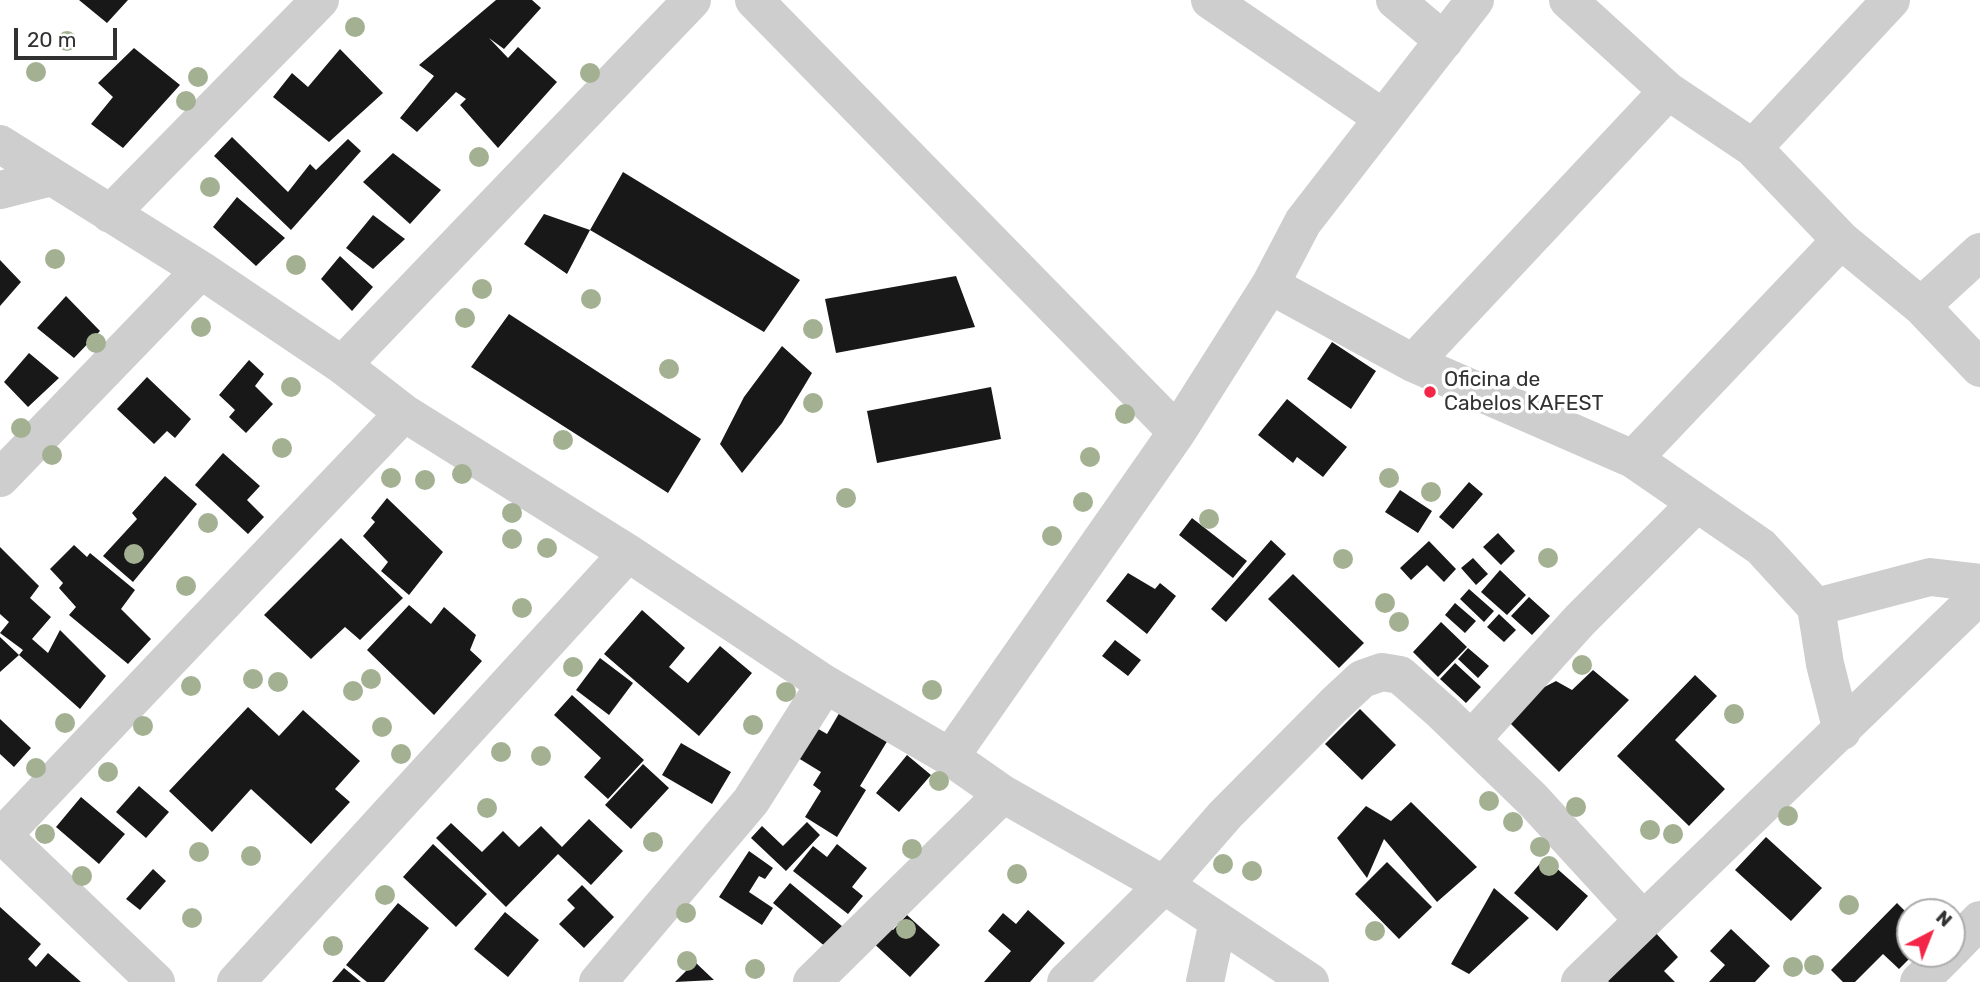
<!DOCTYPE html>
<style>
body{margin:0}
#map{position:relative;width:1980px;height:982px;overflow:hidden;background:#fff;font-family:Rubik,sans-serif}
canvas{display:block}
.north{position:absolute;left:1896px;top:898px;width:70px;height:70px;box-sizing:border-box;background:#fff;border:2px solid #adadad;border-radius:50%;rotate:42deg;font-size:19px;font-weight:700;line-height:28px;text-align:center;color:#313131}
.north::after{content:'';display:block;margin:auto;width:24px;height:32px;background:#f42647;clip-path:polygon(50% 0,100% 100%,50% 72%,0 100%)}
.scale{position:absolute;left:14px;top:28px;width:103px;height:32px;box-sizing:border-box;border:4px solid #313131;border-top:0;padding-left:9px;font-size:21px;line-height:24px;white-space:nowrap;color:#313131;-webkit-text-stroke:5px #fff;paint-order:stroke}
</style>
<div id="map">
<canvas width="1980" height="982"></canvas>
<div class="north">N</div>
<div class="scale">20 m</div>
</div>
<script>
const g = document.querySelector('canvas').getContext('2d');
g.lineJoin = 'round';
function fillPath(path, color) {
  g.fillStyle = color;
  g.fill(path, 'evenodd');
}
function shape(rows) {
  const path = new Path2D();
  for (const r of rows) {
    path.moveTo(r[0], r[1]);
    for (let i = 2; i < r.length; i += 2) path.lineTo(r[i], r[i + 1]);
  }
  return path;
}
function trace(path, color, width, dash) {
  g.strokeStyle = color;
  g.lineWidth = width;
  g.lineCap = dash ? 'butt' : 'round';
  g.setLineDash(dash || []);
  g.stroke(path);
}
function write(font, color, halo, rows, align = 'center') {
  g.font = font + ' Rubik,sans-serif';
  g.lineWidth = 7;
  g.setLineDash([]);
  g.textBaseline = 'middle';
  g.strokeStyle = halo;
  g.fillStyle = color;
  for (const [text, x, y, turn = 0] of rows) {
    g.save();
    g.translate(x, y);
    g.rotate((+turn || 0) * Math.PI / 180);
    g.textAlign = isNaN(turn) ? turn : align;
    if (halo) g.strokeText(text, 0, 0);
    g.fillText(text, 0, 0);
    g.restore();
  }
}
const building = shape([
 [79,0,128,0,107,23],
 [496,0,532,0,541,8,504,49,489,38,508,58,518,47,557,82,498,148,460,105,466,99,456,92,417,132,400,118,434,76,419,65],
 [134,48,180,85,123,148,91,124,113,97,98,83],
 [340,49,383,93,329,142,273,97,292,73,308,87],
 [232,137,288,192,310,164,316,170,348,139,361,151,291,230,214,156],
 [393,153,441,190,410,224,363,182],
 [623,172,800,280,764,332,590,230,567,274,524,244,544,214,590,230],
 [237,197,285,238,256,266,213,227],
 [373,215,405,239,373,269,346,248],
 [340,256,373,287,352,311,321,279],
 [0,260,21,282,0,306],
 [956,276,975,327,836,353,825,299],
 [66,296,100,331,74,358,37,328],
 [509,314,701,439,668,493,471,367],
 [1332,342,1376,371,1351,409,1307,379],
 [782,346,812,373,782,423,742,473,720,444,744,397],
 [29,353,59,378,28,407,4,382],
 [249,360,264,374,255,386,273,404,246,433,229,417,235,410,219,395],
 [147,377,191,419,175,438,167,431,154,444,117,409],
 [991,387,1001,439,877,463,867,411],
 [1287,399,1347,447,1323,477,1297,457,1293,463,1258,435],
 [223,453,260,486,247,500,264,517,248,534,195,485],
 [165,476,197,504,133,582,103,556,137,519,132,513],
 [1469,482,1483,494,1453,529,1439,517],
 [1400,490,1432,511,1418,533,1385,512],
 [387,498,443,552,409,595,381,571,388,562,363,536,375,522,371,518],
 [1192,518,1247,561,1233,578,1179,535],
 [1498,533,1515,551,1501,565,1483,547],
 [341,538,403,598,360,640,345,627,311,659,264,615],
 [1271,540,1286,554,1226,622,1211,609],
 [1429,541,1456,569,1444,582,1427,565,1411,580,1400,568],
 [74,545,87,557,90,553,135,590,121,609,151,639,128,664,69,615,76,607,59,588,63,583,50,569],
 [0,547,39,586,30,598,51,617,32,639,48,653,60,630,106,676,80,709,19,655,23,650,0,633,9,622,0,614],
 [1473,558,1488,574,1476,585,1461,568],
 [1500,570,1526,595,1507,615,1481,592],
 [1128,573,1155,589,1160,583,1176,596,1147,634,1106,601],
 [1293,574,1364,643,1339,668,1268,599],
 [1469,589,1494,611,1484,622,1460,599],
 [1529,597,1550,616,1532,635,1511,616],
 [1455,603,1476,621,1465,633,1445,615],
 [409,605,431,624,444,607,476,635,470,650,482,661,434,715,367,650],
 [642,610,685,648,669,667,688,683,720,646,752,673,699,736,604,654],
 [1499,614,1516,630,1504,642,1487,627],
 [1441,622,1467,647,1438,677,1413,652],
 [0,637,19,655,0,672],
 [1115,640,1141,660,1128,676,1102,656],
 [1468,648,1489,666,1478,678,1458,659],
 [600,658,633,683,609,715,576,690],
 [1455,663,1481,687,1466,703,1440,679],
 [1593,670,1629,700,1559,772,1498,711,1556,681,1572,690],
 [1695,675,1717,696,1675,740,1725,789,1689,826,1617,756],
 [572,695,644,760,608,799,584,777,601,758,554,715],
 [844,705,891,735,860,786,866,790,837,837,805,817,821,791,813,785,821,772,790,753,808,723,827,734],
 [248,707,279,736,303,710,360,761,335,789,350,802,311,844,251,789,212,832,169,791],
 [1360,709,1396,745,1362,780,1325,744],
 [0,719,31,748,14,767,0,754],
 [681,743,731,772,712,804,662,775],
 [907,755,931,775,899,812,876,793],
 [643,764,669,788,631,829,605,805],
 [139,786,169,812,146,838,116,812],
 [81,797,125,834,99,864,56,827],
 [1411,802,1477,867,1437,902,1384,839,1367,878,1337,838,1366,806,1391,821],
 [589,819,623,851,591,885,558,854,506,907,436,838,451,823,482,852,503,831,519,847,541,826,562,847],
 [807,822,820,835,786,871,751,838,762,826,783,846],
 [1766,837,1822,888,1791,921,1735,870],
 [433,844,487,894,456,927,403,877],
 [837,844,867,868,852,887,863,896,848,914,793,871,813,846,827,857],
 [749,851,773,868,765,879,759,876,749,892,773,908,762,925,719,897],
 [1545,858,1588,896,1557,931,1514,893],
 [1387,862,1432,907,1399,939,1355,894],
 [153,869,166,881,140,910,126,899],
 [790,883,843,927,827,948,773,903],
 [582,885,614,917,584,948,559,924,575,908,567,900],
 [1494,888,1529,918,1469,974,1451,964],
 [398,903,429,928,384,982,367,982,346,965],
 [1897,903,1910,916,1910,954,1914,954,1899,969,1883,954,1855,982,1843,982,1831,970],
 [0,907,41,944,28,959,36,967,48,953,81,982,0,982],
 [1028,910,1065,943,1030,982,984,982,1011,951,988,931,1003,913,1016,924],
 [505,912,539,940,508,977,474,949],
 [907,915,940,945,910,977,870,940,886,923,893,930],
 [1731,929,1770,966,1755,982,1709,982,1725,965,1710,951],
 [1653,930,1678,957,1664,971,1675,982,1609,982,1603,976],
 [695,962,714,980,675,982],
 [344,968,361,982,332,982]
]);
const minor = shape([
 [754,0,1177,432],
 [1210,0,1383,118],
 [1395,0,1444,41],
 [1568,0,1668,91,1753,148,1841,240,1921,306,1980,368],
 [0,144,201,270,342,365,404,413,628,553,825,684,950,757,1003,794,1164,885,1310,982],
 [1753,148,1891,0],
 [0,190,51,177],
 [110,214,320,0],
 [1270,285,1413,363,1633,459,1761,547,1816,607,1930,577,1980,583],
 [1921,306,1980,252],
 [1413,363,1668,91],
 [342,365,692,0],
 [1633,459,1841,240],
 [0,478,201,270],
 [1816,607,1825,664,1842,731],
 [1471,740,1580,620,1697,503],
 [950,757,1177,432,1270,285,1303,222,1475,0],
 [0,833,156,982],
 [0,838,404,413],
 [1952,949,1980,920],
 [236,982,628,553],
 [598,982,751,801,825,684],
 [812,982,1003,794],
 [1066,982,1164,885,1225,815,1334,705,1362,679,1382,672,1400,675,1442,712,1533,800,1643,920],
 [1205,982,1218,921],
 [1580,982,1980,595],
 [1919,982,1947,954]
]);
const trees = [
 [355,27],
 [67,41],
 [36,72],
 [590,73],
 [198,77],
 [186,101],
 [479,157],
 [210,187],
 [55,259],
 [296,265],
 [482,289],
 [591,299],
 [465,318],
 [201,327],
 [813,329],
 [96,343],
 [669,369],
 [291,387],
 [813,403],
 [1125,414],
 [21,428],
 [563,440],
 [282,448],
 [52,455],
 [1090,457],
 [462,474],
 [391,478],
 [1389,478],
 [425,480],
 [1431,492],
 [846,498],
 [1083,502],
 [512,513],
 [1209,519],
 [208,523],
 [1052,536],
 [512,539],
 [547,548],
 [134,554],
 [1548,558],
 [1343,559],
 [186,586],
 [1385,603],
 [522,608],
 [1399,622],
 [1582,665],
 [573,667],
 [253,679],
 [371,679],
 [278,682],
 [191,686],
 [932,690],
 [353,691],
 [786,692],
 [1734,714],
 [65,723],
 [753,725],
 [143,726],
 [382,727],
 [501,752],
 [401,754],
 [541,756],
 [36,768],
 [108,772],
 [939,781],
 [1489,801],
 [1576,807],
 [487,808],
 [1788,816],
 [1513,822],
 [1650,830],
 [45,834],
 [1673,834],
 [653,842],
 [1540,847],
 [912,849],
 [199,852],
 [251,856],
 [1223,864],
 [1549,866],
 [1252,871],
 [1017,874],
 [82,876],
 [385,895],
 [1849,905],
 [686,913],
 [192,918],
 [906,929],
 [1375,931],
 [333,946],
 [687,961],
 [1814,965],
 [1793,967],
 [755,969]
];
const markers = [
 [1430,392,7,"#f42647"]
];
const poiNames = [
 ["Oficina de",1444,380],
 ["Cabelos KAFEST",1444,404]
];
fillPath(building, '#181818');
trace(minor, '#cecece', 38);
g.fillStyle = '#a3b192';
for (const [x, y] of trees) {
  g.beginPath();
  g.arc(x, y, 10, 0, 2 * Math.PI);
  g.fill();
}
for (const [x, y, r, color] of markers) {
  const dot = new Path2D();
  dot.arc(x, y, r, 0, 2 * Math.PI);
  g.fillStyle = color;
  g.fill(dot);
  trace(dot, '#fff', 2.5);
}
write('21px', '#313131', '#fff', poiNames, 'left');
</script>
